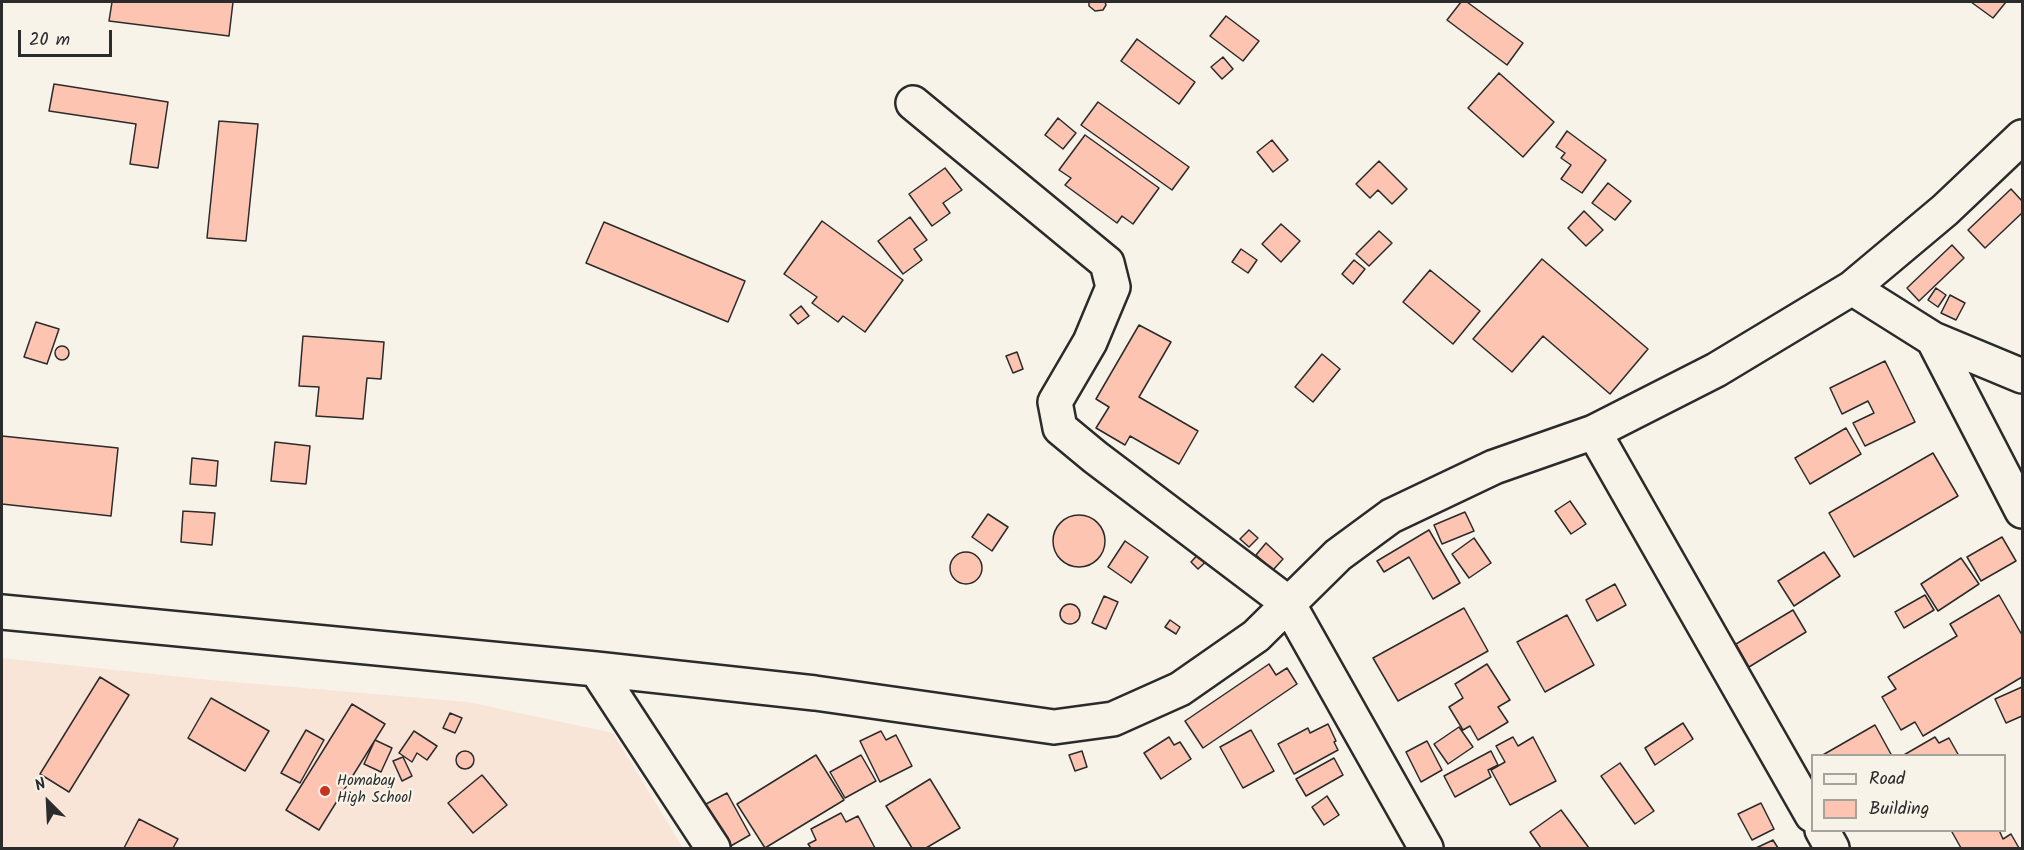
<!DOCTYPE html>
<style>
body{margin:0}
#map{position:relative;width:2024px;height:850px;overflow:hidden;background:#f7f3e8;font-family:Kalam,sans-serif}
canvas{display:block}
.frame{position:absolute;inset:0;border:3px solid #2b2b2b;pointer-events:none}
.legend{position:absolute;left:1811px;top:754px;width:195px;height:78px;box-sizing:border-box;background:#f7f3e8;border:2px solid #a5a39c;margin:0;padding:8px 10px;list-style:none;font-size:18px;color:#2b2b2b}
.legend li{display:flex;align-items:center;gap:12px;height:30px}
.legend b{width:30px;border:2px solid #a5a39c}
.north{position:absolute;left:18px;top:772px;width:60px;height:60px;-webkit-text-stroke:4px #f7f3e8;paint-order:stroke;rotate:336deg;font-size:16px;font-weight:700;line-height:24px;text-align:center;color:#2b2b2b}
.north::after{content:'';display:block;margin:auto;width:21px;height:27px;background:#2b2b2b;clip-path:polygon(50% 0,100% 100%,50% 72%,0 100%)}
.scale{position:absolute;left:18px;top:30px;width:94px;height:27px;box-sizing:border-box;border:3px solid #2b2b2b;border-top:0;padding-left:8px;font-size:18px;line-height:21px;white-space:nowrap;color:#2b2b2b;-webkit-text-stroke:4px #f7f3e8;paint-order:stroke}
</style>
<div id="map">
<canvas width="2024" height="850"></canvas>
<div class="frame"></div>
<ul class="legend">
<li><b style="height:8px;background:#f7f3e8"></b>Road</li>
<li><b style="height:16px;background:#fdc4b2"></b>Building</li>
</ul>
<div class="north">N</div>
<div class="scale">20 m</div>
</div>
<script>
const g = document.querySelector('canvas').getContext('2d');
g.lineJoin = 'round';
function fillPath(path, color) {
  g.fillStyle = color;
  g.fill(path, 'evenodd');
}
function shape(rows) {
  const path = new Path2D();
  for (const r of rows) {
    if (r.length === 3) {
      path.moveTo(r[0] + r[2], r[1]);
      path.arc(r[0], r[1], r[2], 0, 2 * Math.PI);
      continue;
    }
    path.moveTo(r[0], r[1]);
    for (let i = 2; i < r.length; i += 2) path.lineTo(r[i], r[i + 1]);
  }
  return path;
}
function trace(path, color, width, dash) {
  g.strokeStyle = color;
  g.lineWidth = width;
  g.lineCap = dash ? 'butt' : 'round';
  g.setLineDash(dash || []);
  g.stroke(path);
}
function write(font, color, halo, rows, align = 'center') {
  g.font = font + ' Kalam,sans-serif';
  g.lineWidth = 4.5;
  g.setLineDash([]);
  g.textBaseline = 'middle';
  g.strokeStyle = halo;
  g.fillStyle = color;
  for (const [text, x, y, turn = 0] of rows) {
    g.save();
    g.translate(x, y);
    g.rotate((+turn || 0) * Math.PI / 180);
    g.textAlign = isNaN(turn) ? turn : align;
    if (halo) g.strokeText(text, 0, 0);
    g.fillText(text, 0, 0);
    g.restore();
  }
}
const built = shape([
 [2,658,211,680,468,702,613,733,683,848,2,848]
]);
const building = shape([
 [112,2,233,2,229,36,109,21,112,2],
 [1089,2,1105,2,1106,5,1103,10,1095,11,1089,6,1089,2],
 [1461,2,1467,2,1523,43,1507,65,1447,20,1461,2],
 [1971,2,2006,2,1993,18,1971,2],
 [1226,16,1259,41,1243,61,1210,36,1226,16],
 [1137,39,1195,82,1179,104,1121,61,1137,39],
 [1223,57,1233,69,1222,79,1211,67,1223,57],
 [1499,73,1554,122,1523,157,1468,108,1499,73],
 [54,84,168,102,158,168,130,164,136,124,49,111,54,84],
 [1098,102,1189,167,1172,190,1081,125,1098,102],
 [1058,118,1076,133,1063,149,1045,135,1058,118],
 [219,121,258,124,246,241,207,238,219,121],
 [1567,131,1606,160,1582,193,1561,179,1571,165,1561,158,1565,153,1556,147,1567,131],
 [1085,135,1159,188,1133,224,1122,216,1117,223,1065,185,1071,178,1059,170,1085,135],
 [1272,140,1288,160,1273,172,1257,152,1272,140],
 [1379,161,1407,189,1392,204,1378,190,1370,198,1356,184,1379,161],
 [945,168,962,190,943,203,950,213,932,226,909,194,945,168],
 [1608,183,1631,201,1615,220,1592,203,1608,183],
 [2011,189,2022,201,2022,213,1985,248,1968,230,2011,189],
 [1584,211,1603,230,1586,246,1568,228,1584,211],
 [910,217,927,240,914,249,922,260,903,274,878,241,910,217],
 [822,221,903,280,865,332,843,316,838,322,812,303,817,297,784,274,822,221],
 [604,222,745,281,728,322,586,263,604,222],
 [1281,224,1300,241,1281,262,1262,244,1281,224],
 [1379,231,1392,243,1369,266,1356,254,1379,231],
 [1952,245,1964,258,1919,301,1907,288,1952,245],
 [1241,249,1257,260,1248,273,1232,262,1241,249],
 [1542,259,1648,349,1610,394,1543,336,1512,372,1473,339,1542,259],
 [1354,260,1365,269,1353,284,1342,274,1354,260],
 [1430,270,1480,311,1453,344,1403,302,1430,270],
 [1936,288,1946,295,1938,307,1928,300,1936,288],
 [1950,295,1965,303,1956,320,1941,313,1950,295],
 [801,306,809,316,798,324,790,315,801,306],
 [36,322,59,329,47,364,24,357,36,322],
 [1139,325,1171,342,1139,397,1198,431,1179,464,1130,436,1125,445,1096,428,1109,407,1096,399,1139,325],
 [303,336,384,342,381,379,367,378,363,419,316,416,319,387,299,386,303,336],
 [62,353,7],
 [1017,352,1023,369,1013,373,1006,356,1017,352],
 [1322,354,1340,369,1313,402,1295,387,1322,354],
 [1885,361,1915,422,1865,446,1853,423,1874,413,1868,401,1842,414,1830,388,1885,361],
 [1846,428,1861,454,1810,484,1795,458,1846,428],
 [2,436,118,448,111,516,2,504,2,436],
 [275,442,310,446,306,484,271,481,275,442],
 [1933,453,1958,496,1854,557,1829,513,1933,453],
 [192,458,218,461,216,486,190,484,192,458],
 [1570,501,1586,524,1571,534,1555,511,1570,501],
 [183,511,215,513,212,545,181,542,183,511],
 [1465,512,1474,531,1442,544,1434,525,1465,512],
 [988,514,1008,527,992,551,972,537,988,514],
 [1079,541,26],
 [1249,530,1258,538,1249,547,1240,539,1249,530],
 [1429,530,1460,583,1433,599,1409,557,1384,572,1377,561,1429,530],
 [2002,537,2016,561,1981,581,1967,557,2002,537],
 [1474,538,1491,563,1469,578,1452,554,1474,538],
 [1125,541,1148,557,1131,583,1108,567,1125,541],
 [1266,543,1283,559,1273,570,1256,555,1266,543],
 [1203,549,1211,557,1198,569,1191,562,1203,549],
 [966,568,16],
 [1824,552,1840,576,1794,606,1778,581,1824,552],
 [1961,558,1979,584,1938,611,1921,584,1961,558],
 [1615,584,1626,605,1597,621,1586,600,1615,584],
 [1925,595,1934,610,1904,628,1895,612,1925,595],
 [1999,595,2022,635,2022,677,1923,736,1915,722,1901,730,1882,697,1896,689,1888,677,1957,636,1950,624,1999,595],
 [1104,596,1118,602,1106,629,1092,623,1104,596],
 [1070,614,10],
 [1464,608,1488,651,1398,701,1373,658,1464,608],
 [1793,610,1806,632,1749,667,1736,644,1793,610],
 [1567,615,1594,665,1545,692,1517,642,1567,615],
 [1170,620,1180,627,1176,634,1165,627,1170,620],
 [1269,664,1276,675,1287,668,1297,684,1203,748,1185,721,1269,664],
 [1487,664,1510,700,1498,707,1508,722,1478,740,1470,726,1463,730,1449,707,1463,698,1455,684,1487,664],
 [100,677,129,695,69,792,40,774,100,677],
 [2022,687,2022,716,2006,723,1995,699,2022,687],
 [211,698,269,731,245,771,188,738,211,698],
 [352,704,385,724,319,830,286,810,352,704],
 [450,713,462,718,455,733,443,728,450,713],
 [1683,723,1693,739,1655,765,1645,748,1683,723],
 [1328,724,1336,741,1334,742,1338,750,1294,774,1278,744,1308,728,1310,733,1328,724],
 [1875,725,1892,756,1821,756,1875,725],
 [1459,727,1473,747,1448,764,1434,744,1459,727],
 [306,730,324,740,300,783,281,773,306,730],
 [1251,730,1274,771,1243,788,1220,747,1251,730],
 [414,731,437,746,427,760,417,753,412,762,399,753,414,731],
 [881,731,886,740,896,735,912,766,880,782,860,741,881,731],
 [1169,737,1174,745,1180,742,1191,759,1161,779,1144,753,1169,737],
 [1513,737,1518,746,1533,737,1556,781,1510,805,1491,770,1505,762,1496,746,1513,737],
 [1935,737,1939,743,1949,738,1959,756,1902,756,1935,737],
 [375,740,392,748,381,772,364,764,375,740],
 [1427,741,1442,770,1421,782,1406,752,1427,741],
 [1082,751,1087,767,1075,771,1069,755,1082,751],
 [1491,751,1498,765,1488,770,1491,777,1455,797,1444,776,1491,751],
 [465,760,9],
 [816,755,844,800,765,848,737,804,816,755],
 [861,755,876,781,845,798,830,772,861,755],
 [403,757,412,776,402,781,393,761,403,757],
 [1334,758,1343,775,1306,796,1296,779,1334,758],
 [1620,763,1654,811,1635,824,1601,776,1620,763],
 [482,775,507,805,473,833,448,803,482,775],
 [930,779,960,828,926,848,912,848,886,806,930,779],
 [727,793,750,835,729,847,706,804,727,793],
 [1327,796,1339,815,1324,825,1312,807,1327,796],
 [1761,803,1774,829,1752,840,1738,814,1761,803],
 [1561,810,1589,848,1541,848,1530,832,1561,810],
 [841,813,846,822,858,816,875,848,811,848,808,844,816,840,811,829,841,813],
 [139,819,178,839,173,848,124,848,139,819],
 [1955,830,1999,830,2003,839,2011,834,2019,848,1961,848,1952,832,1955,830],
 [1773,840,1778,848,1756,848,1773,840]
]);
const minor = shape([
 [913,103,1107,263,1113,287,1090,342,1055,402,1060,428,1095,457,1288,603,1426,848],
 [1852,288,1933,339,2022,376],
 [1933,339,2022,511],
 [1594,432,1812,815],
 [2,612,596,669,815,693,1054,727,1113,719,1180,689,1256,636,1338,555,1391,516,1494,467,1594,432,1716,370,1852,288,1945,210,2022,137],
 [596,669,713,848],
 [1822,830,1832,848]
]);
const markers = [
 [325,791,6,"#c8321e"]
];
const poiNames = [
 ["Homabay",337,782],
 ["High School",337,799]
];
fillPath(built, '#f9e5d8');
fillPath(building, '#fdc4b2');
trace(building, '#2b2b2b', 1.5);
trace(minor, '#2b2b2b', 38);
trace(minor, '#f7f3e8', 33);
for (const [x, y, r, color] of markers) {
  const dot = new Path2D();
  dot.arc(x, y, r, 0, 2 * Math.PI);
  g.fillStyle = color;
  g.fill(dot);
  trace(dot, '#f7f3e8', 2);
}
write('15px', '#2b2b2b', '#f7f3e8', poiNames, 'left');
</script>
